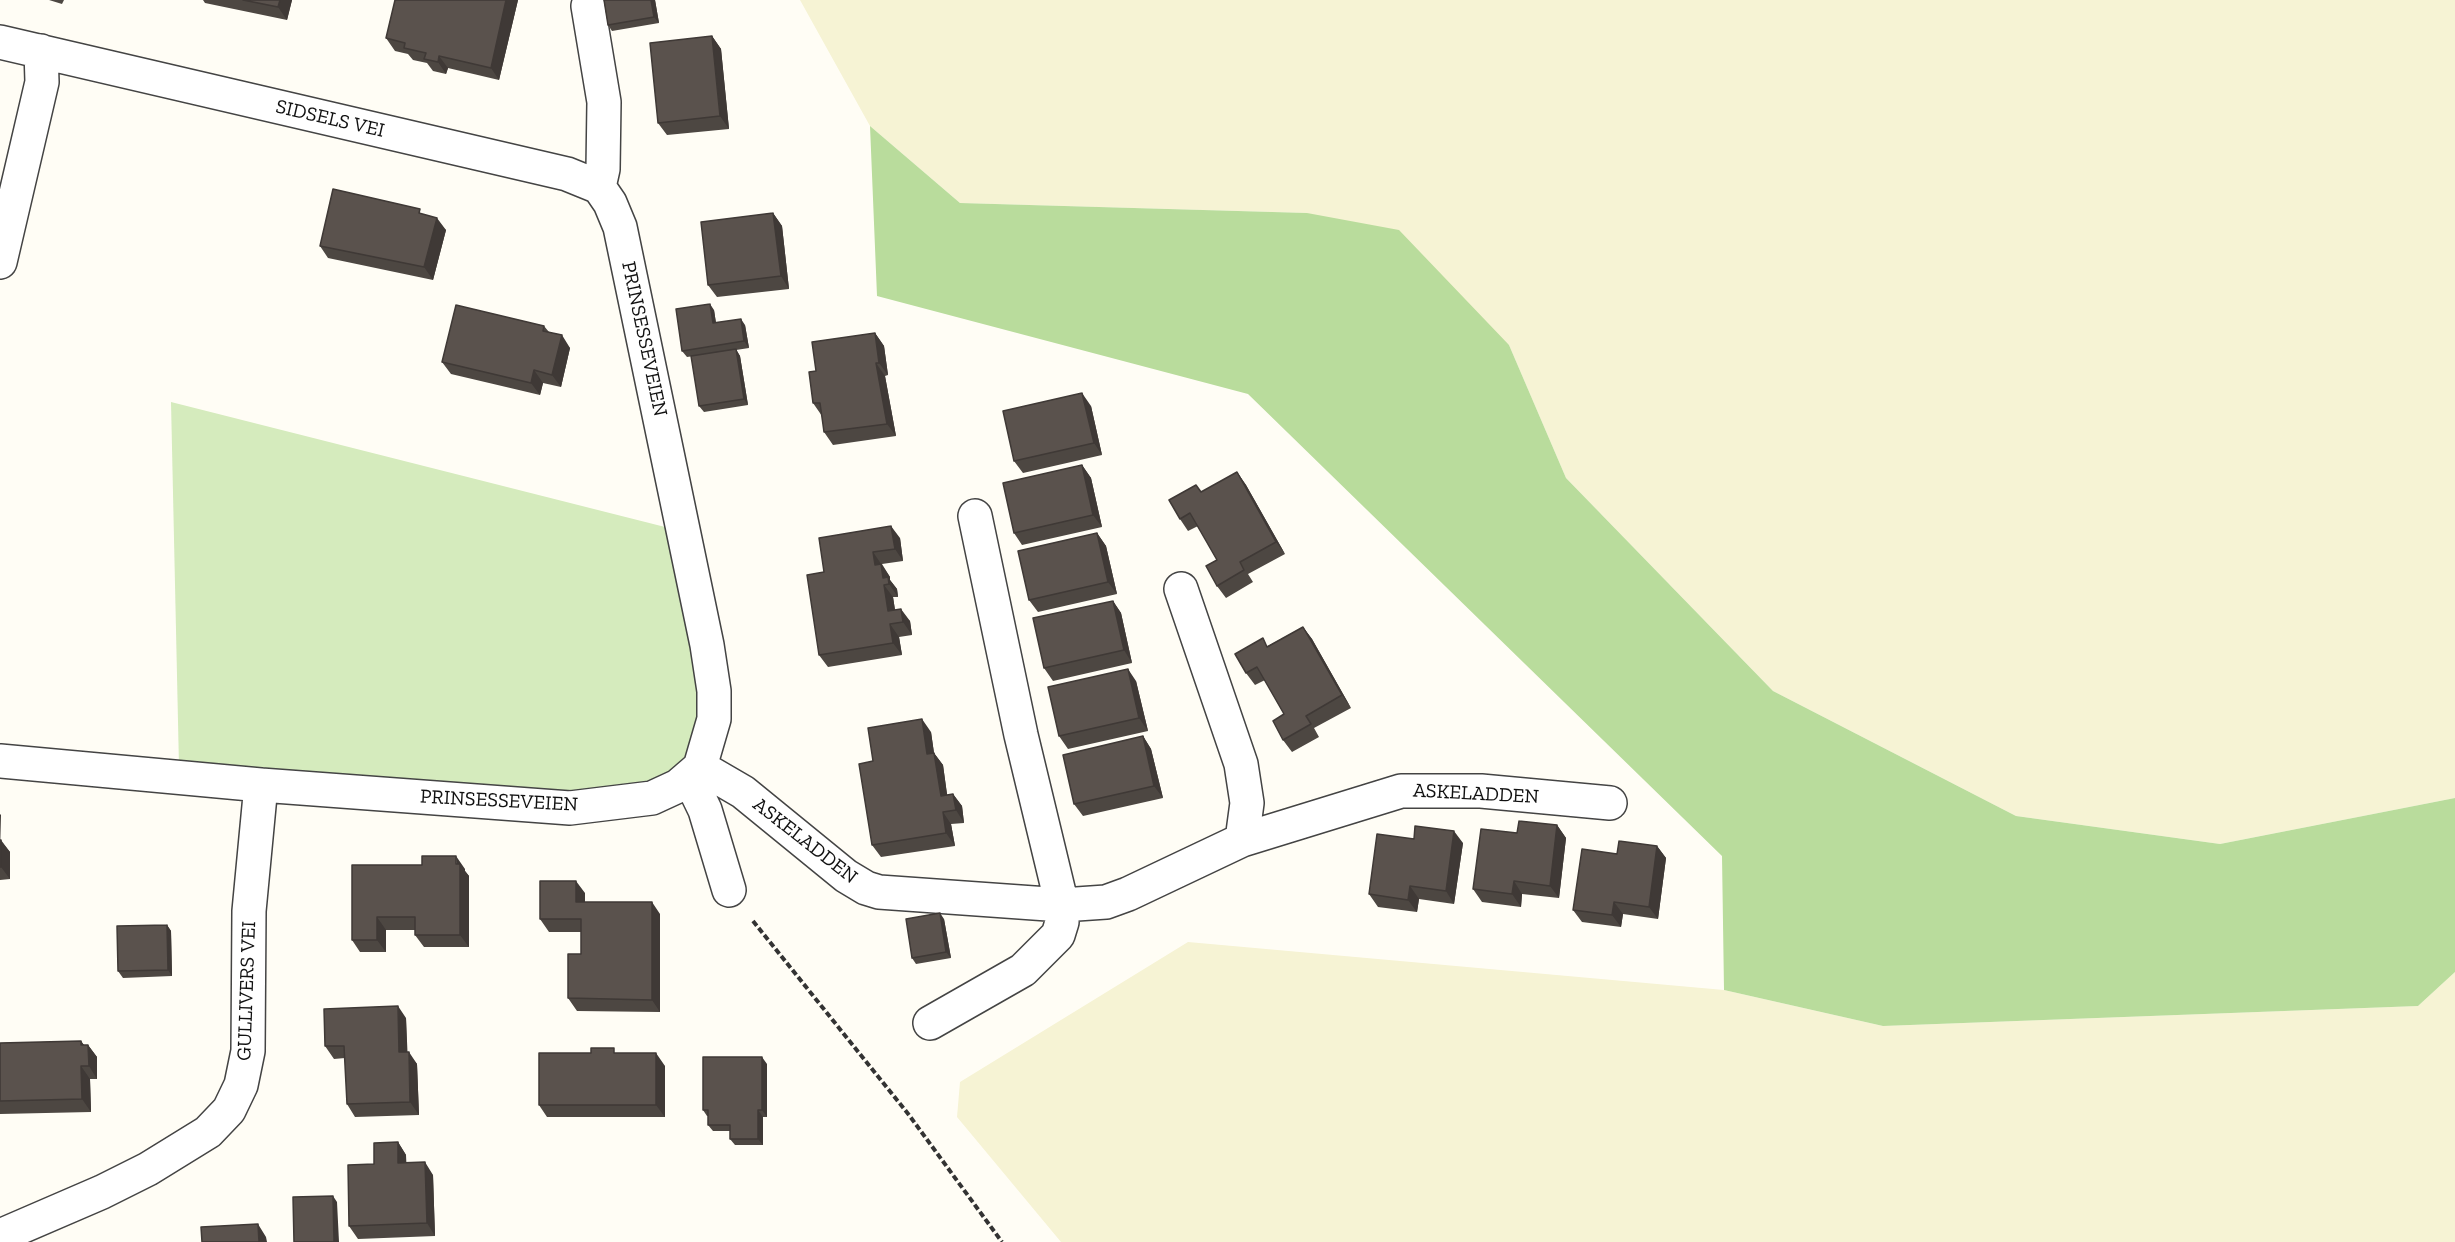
<!DOCTYPE html>
<style>
body{margin:0}
canvas{display:block;background:#fffdf5}
</style>
<canvas width="2455" height="1242"></canvas>
<script>
const g = document.querySelector('canvas').getContext('2d');
g.lineJoin = 'round';
function fillPath(path, color) {
  g.fillStyle = color;
  g.fill(path, 'evenodd');
}
function shape(rows) {
  const path = new Path2D();
  for (const r of rows) {
    path.moveTo(r[0], r[1]);
    for (let i = 2; i < r.length; i += 2) path.lineTo(r[i], r[i + 1]);
  }
  return path;
}
function trace(path, color, width, dash) {
  g.strokeStyle = color;
  g.lineWidth = width;
  g.lineCap = dash ? 'butt' : 'round';
  g.setLineDash(dash || []);
  g.stroke(path);
}
function write(font, color, halo, rows, align = 'center') {
  g.font = font + ' "Zilla Slab",serif';
  g.lineWidth = 6;
  g.setLineDash([]);
  g.textBaseline = 'middle';
  g.strokeStyle = halo;
  g.fillStyle = color;
  for (const [text, x, y, turn = 0] of rows) {
    g.save();
    g.translate(x, y);
    g.rotate((+turn || 0) * Math.PI / 180);
    g.textAlign = isNaN(turn) ? turn : align;
    if (halo) g.strokeText(text, 0, 0);
    g.fillText(text, 0, 0);
    g.restore();
  }
}
const farmland = shape([
 [800,0,2455,0,2455,798,2220,844,2016,816,1773,691,1566,478,1509,345,1307,213,960,203,870,126],
 [1188,942,1724,990,1883,1026,2418,1006,2455,972,2455,1242,1061,1242,957,1117,960,1082]
]);
const green = shape([
 [171,402,669,528,700,691,699,719,690,757,673,778,569,799,179,767]
]);
const forest = shape([
 [870,126,960,203,1307,213,1399,230,1509,345,1566,478,1773,691,2016,816,2220,844,2455,798,2455,972,2418,1006,1883,1026,1724,990,1722,856,1248,394,877,296]
]);
const path = shape([
 [753,921,909,1115,1002,1242]
]);
const minor = shape([
 [588,6,604,102,603,169,599,187],
 [0,42,567,174,599,187,610,203,620,227,707,645,714,691,714,719,700,767,678,786,652,798,570,808,261,785,0,761],
 [0,262,42,82,41,51],
 [1181,589,1241,764,1247,803,1242,840],
 [700,767,743,792,846,876,866,888,879,892,1062,905,1106,902,1128,894,1242,840,1401,791,1481,791,1610,803],
 [689,777,705,810,729,890],
 [930,1023,1023,970,1058,935,1062,922,1062,905,1021,735,975,516],
 [0,1236,102,1192,148,1169,208,1132,229,1110,241,1085,248,1051,249,911,261,785]
]);
const wall = shape([
 [49,0,64,0,62,4],
 [203,0,292,0,287,20,205,3],
 [395,0,518,0,499,80,448,68,446,74,433,71,427,63,413,60,408,54,395,51,386,38],
 [604,0,655,0,659,23,612,31,608,25],
 [712,36,721,49,729,129,667,135,658,123],
 [773,213,782,226,789,289,717,297,708,285],
 [424,214,446,230,433,280,328,258,320,246],
 [714,310,716,323,745,325,749,348,736,350,740,356,748,405,704,412,699,406,694,356,687,357,682,351],
 [544,326,549,332,570,348,561,387,543,383,540,395,451,374,442,362],
 [875,333,884,346,888,375,885,376,896,436,833,445,824,432,822,416,813,403,816,371],
 [1091,406,1102,455,1023,473,1014,461],
 [1082,465,1091,478,1102,527,1022,545,1014,533],
 [1237,472,1246,485,1285,554,1248,574,1253,582,1226,598,1217,586,1217,560,1198,526,1188,531,1180,519,1202,492],
 [1097,533,1106,546,1117,594,1038,612,1029,600],
 [900,538,903,561,882,564,890,577,890,580,897,589,898,597,893,597,895,610,910,621,912,635,899,637,902,655,828,667,819,655,824,572],
 [1113,601,1121,613,1132,663,1053,681,1044,668],
 [1303,627,1312,639,1351,708,1314,728,1319,737,1292,752,1283,740,1284,714,1265,680,1255,685,1246,673,1268,646],
 [1136,681,1148,731,1068,749,1059,736],
 [931,732,934,753,943,765,947,795,953,794,962,806,964,823,951,824,955,846,881,857,872,845,873,761],
 [1143,736,1151,749,1163,798,1083,816,1074,804],
 [0,814,0,840,10,852,10,879,0,880],
 [1557,825,1566,838,1559,898,1522,894,1521,907,1482,902,1473,889,1517,833],
 [1414,839,1463,843,1454,904,1419,899,1417,912,1378,907,1369,894],
 [1657,846,1666,858,1658,919,1623,914,1621,927,1582,922,1573,910,1617,854],
 [352,865,465,869,465,871,469,876,469,947,424,947,415,935,415,930,386,930,386,952,360,952,352,940],
 [585,893,585,902,660,914,660,1012,577,1011,568,998,581,954,581,932,549,932,540,919],
 [944,919,951,958,916,964,912,958],
 [167,925,171,931,172,976,123,978,118,971],
 [406,1018,407,1052,417,1064,419,1115,355,1117,347,1104,345,1058,334,1059,325,1046],
 [81,1041,84,1045,88,1045,97,1057,97,1079,90,1079,91,1112,0,1114,0,1043],
 [618,1053,665,1066,665,1117,547,1117,539,1105],
 [767,1064,767,1117,763,1117,763,1145,735,1145,730,1139,730,1131,713,1131,708,1125,708,1116,707,1116,703,1110],
 [398,1142,406,1155,406,1163,433,1175,435,1236,358,1239,349,1226,374,1164]
]);
const shadedWall = shape([
 [280,0,292,0,287,20,278,7],
 [506,0,518,0,499,80,491,68],
 [651,0,655,0,659,23,654,17],
 [712,36,721,49,729,129,720,116],
 [439,56,448,68,446,74,438,62],
 [773,213,782,226,789,289,781,276],
 [437,218,446,230,433,280,424,267],
 [710,304,714,310,717,330,713,323],
 [741,319,745,325,749,348,744,341],
 [875,333,884,346,888,375,879,363],
 [562,335,570,348,561,387,552,375],
 [736,349,740,356,748,405,744,399],
 [876,363,885,376,896,436,887,424],
 [534,370,543,383,540,395,531,383],
 [1082,393,1091,406,1102,455,1094,443],
 [1082,465,1091,478,1102,527,1093,515],
 [1237,472,1246,485,1285,554,1276,542],
 [891,526,900,538,903,561,895,549],
 [1097,533,1106,546,1117,594,1108,582],
 [873,552,890,577,890,580,897,589,898,597,889,584,883,578,875,565],
 [884,585,893,597,897,623,888,611],
 [1113,601,1121,613,1132,663,1124,650],
 [901,609,910,621,912,635,903,622],
 [890,624,899,637,902,655,893,643],
 [1303,627,1312,639,1351,708,1342,695],
 [1128,669,1136,681,1148,731,1139,718],
 [922,719,931,732,934,753,943,765,949,808,941,796,927,754],
 [1143,736,1151,749,1163,798,1154,786],
 [953,794,962,806,964,823,956,810],
 [943,812,951,824,955,846,946,833],
 [0,814,1,815,0,852],
 [1557,825,1566,838,1559,898,1550,886],
 [1454,831,1463,843,1454,904,1446,891],
 [1,840,10,852,10,879,1,867],
 [1657,846,1666,858,1658,919,1649,907],
 [456,856,465,869,465,871,469,876,469,947,460,935],
 [576,881,585,893,585,914,576,902],
 [1514,881,1522,894,1521,907,1512,894],
 [1410,886,1419,899,1417,912,1408,900],
 [652,902,660,914,660,1012,652,1000],
 [1614,902,1623,914,1621,927,1612,915],
 [940,913,944,919,951,958,946,952],
 [377,917,386,930,386,952,377,940],
 [167,925,171,931,172,976,168,970],
 [398,1006,406,1018,408,1064,399,1052],
 [81,1041,88,1051,88,1045,97,1057,97,1079,89,1066,81,1045],
 [409,1052,417,1064,419,1115,410,1102],
 [656,1053,665,1066,665,1117,656,1105],
 [762,1057,767,1064,767,1117,762,1110],
 [81,1066,90,1079,91,1112,82,1099],
 [758,1110,763,1117,763,1145,758,1139],
 [398,1142,406,1155,407,1176,398,1163],
 [425,1162,433,1175,435,1236,427,1223],
 [333,1196,337,1202,339,1242,334,1242],
 [258,1224,266,1237,267,1242,259,1242]
]);
const building = shape([
 [243,0,280,0,278,7,243,0],
 [395,0,506,0,491,68,439,56,438,62,424,59,426,53,404,48,405,43,386,38,395,0],
 [604,0,651,0,654,17,608,25,604,0],
 [712,36,720,116,658,123,650,43,712,36],
 [333,189,420,209,419,213,437,218,424,267,320,246,333,189],
 [773,213,781,276,708,285,701,222,773,213],
 [710,304,713,323,741,319,744,341,682,351,676,309,710,304],
 [456,305,544,326,543,331,562,335,552,375,534,370,531,383,442,362,456,305],
 [875,333,879,363,876,363,887,424,824,432,820,403,813,403,809,372,816,371,812,342,875,333],
 [736,349,744,399,699,406,691,356,736,349],
 [1082,393,1094,443,1014,461,1003,411,1082,393],
 [1082,465,1093,515,1014,533,1003,483,1082,465],
 [1237,472,1276,542,1240,562,1244,570,1217,586,1206,566,1217,560,1190,513,1180,519,1169,500,1196,485,1201,492,1237,472],
 [891,526,895,549,873,552,875,565,881,564,883,578,888,577,889,584,884,585,888,611,901,609,903,622,890,624,893,643,819,655,807,575,824,572,819,538,891,526],
 [1097,533,1108,582,1029,600,1018,551,1097,533],
 [1113,601,1124,650,1044,668,1033,618,1113,601],
 [1303,627,1342,695,1306,716,1311,724,1283,740,1273,721,1284,714,1257,667,1246,673,1235,654,1263,638,1267,647,1303,627],
 [1128,669,1139,718,1059,736,1048,687,1128,669],
 [922,719,927,754,934,753,941,796,953,794,956,810,943,812,946,833,872,845,859,764,873,761,868,728,922,719],
 [1143,736,1154,786,1074,804,1063,755,1143,736],
 [1519,821,1557,825,1550,886,1514,881,1512,894,1473,889,1481,829,1517,833,1519,821],
 [1415,826,1454,831,1446,891,1410,886,1408,900,1369,894,1377,834,1414,839,1415,826],
 [0,840,1,840,1,867,0,867,0,840],
 [1619,841,1657,846,1649,907,1614,902,1612,915,1573,910,1582,849,1617,854,1619,841],
 [422,856,456,856,456,864,460,864,460,935,415,935,415,917,377,917,377,940,352,940,352,865,422,865,422,856],
 [540,881,576,881,576,902,652,902,652,1000,568,998,568,954,581,954,581,919,540,919,540,881],
 [940,913,946,952,912,958,906,919,940,913],
 [167,925,168,970,118,971,117,926,167,925],
 [398,1006,399,1052,409,1052,410,1102,347,1104,344,1046,325,1046,324,1009,398,1006],
 [81,1041,81,1045,88,1045,89,1066,81,1066,82,1099,0,1101,0,1043,81,1041],
 [591,1048,614,1048,614,1053,656,1053,656,1105,539,1105,539,1053,591,1053,591,1048],
 [703,1057,762,1057,762,1110,758,1110,758,1139,730,1139,730,1125,708,1125,708,1110,703,1110,703,1057],
 [398,1142,398,1163,425,1162,427,1223,349,1226,348,1165,374,1164,374,1143,398,1142],
 [333,1196,334,1242,294,1242,293,1197,333,1196],
 [258,1224,259,1242,202,1242,201,1227,258,1224]
]);
const streetNames = [
 ["SIDSELS VEI",330,119,13],
 ["PRINSESSEVEIEN",644,339,78],
 ["ASKELADDEN",1476,794,3],
 ["PRINSESSEVEIEN",499,801,3],
 ["ASKELADDEN",805,841,38],
 ["GULLIVERS VEI",247,991,-88]
];
fillPath(farmland, '#f6f3d4');
fillPath(green, '#d5ebbd');
fillPath(forest, '#b9dc9c');
trace(minor, '#444', 36);
trace(path, '#333', 4, [6, 3]);
trace(minor, '#fff', 33);
fillPath(wall, '#4d4742');
fillPath(shadedWall, '#3f3936');
fillPath(building, '#5a524d');
trace(building, '#3f3936', 1.5);
write('20px', '#111', '#fff', streetNames);
</script>
